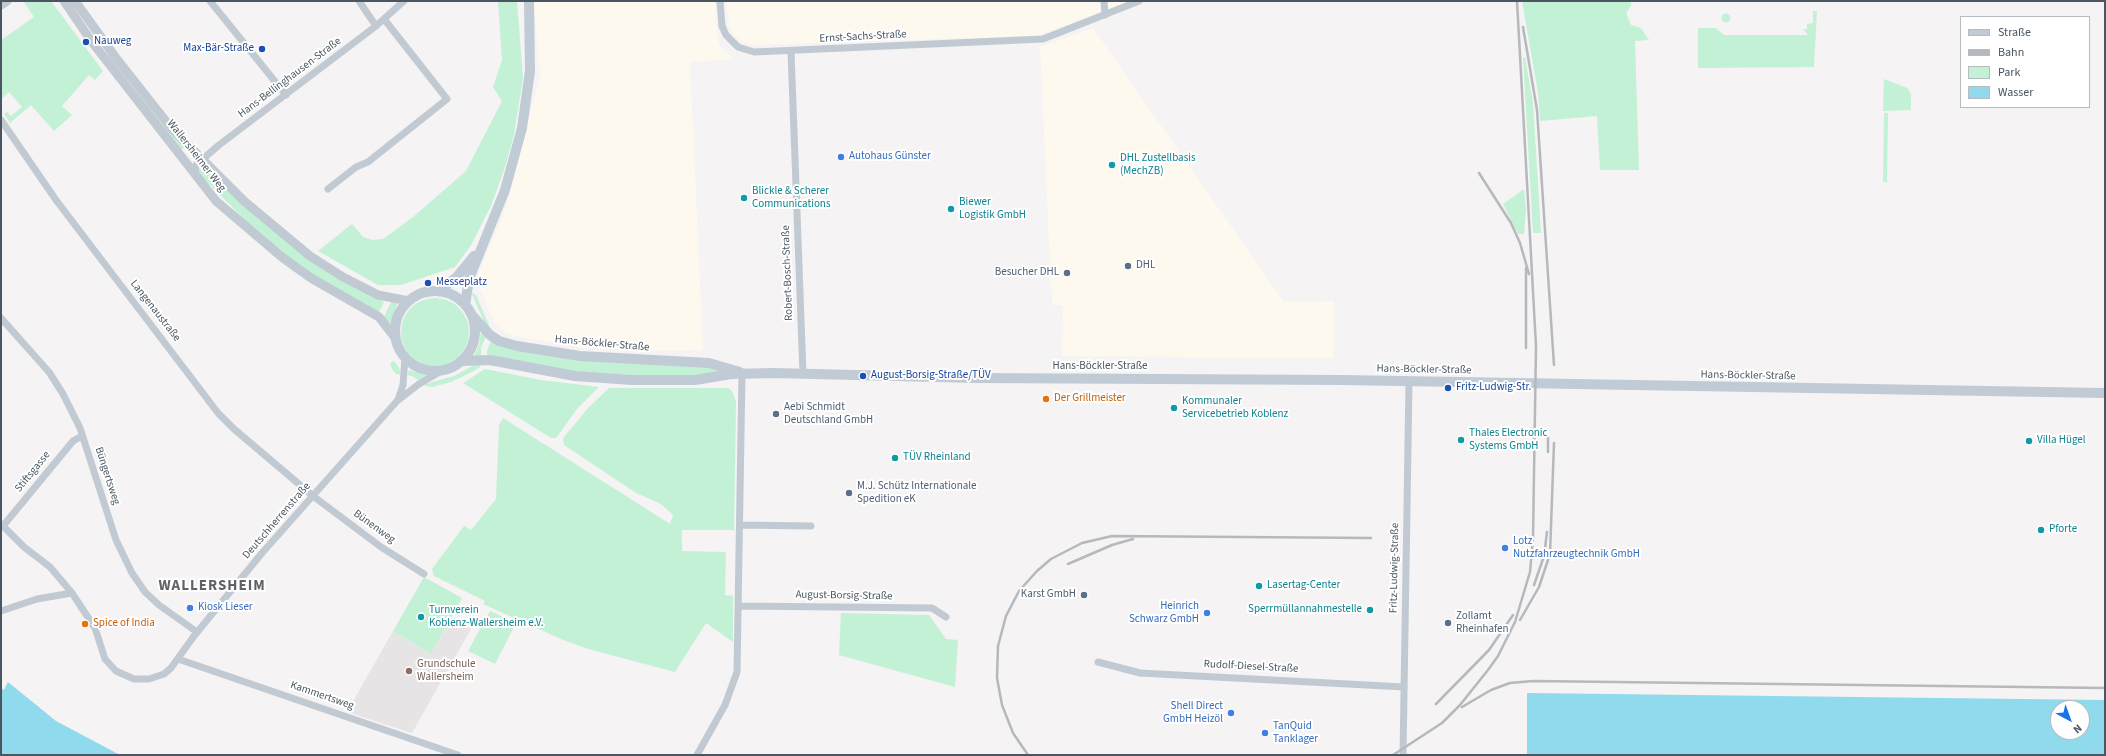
<!DOCTYPE html>
<meta charset="utf-8">
<style>
body{margin:0}
#map{position:relative;width:2106px;height:756px;overflow:hidden;background:#f5f3f3;font-family:"Source Sans 3",sans-serif}
canvas{display:block}
.frame{position:absolute;inset:0;border:2px solid #4a5661;pointer-events:none}
.legend{position:absolute;left:1960px;top:16px;width:130px;height:92px;box-sizing:border-box;background:#fff;border:1px solid #b7bbc0;margin:0;padding:5px 7px;list-style:none;font-size:12px;color:#4a5661}
.legend li{display:flex;align-items:center;gap:8px;height:20px}
.legend b{width:20px;border:1px solid #b7bbc0}
.north{position:absolute;left:2050px;top:700px;width:40px;height:40px;box-sizing:border-box;background:#fff;border:1px solid #b7bbc0;border-radius:50%;rotate:139deg;font-size:11px;font-weight:700;line-height:16px;text-align:center;color:#4a5661}
.north::after{content:'';display:block;margin:auto;width:14px;height:18px;background:#1a73e8;clip-path:polygon(50% 0,100% 100%,50% 72%,0 100%)}
</style>
<div id="map">
<canvas width="2106" height="756"></canvas>
<div class="frame"></div>
<ul class="legend">
<li><b style="height:5px;background:#c1cbd6"></b>Straße</li>
<li><b style="height:5px;background:#b5b8bd"></b>Bahn</li>
<li><b style="height:11px;background:#c3f1d5"></b>Park</li>
<li><b style="height:11px;background:#90daee"></b>Wasser</li>
</ul>
<div class="north">N</div>
</div>
<script>
const g = document.querySelector('canvas').getContext('2d');
g.lineJoin = 'round';
function fillPath(path, color) {
  g.fillStyle = color;
  g.fill(path, 'evenodd');
}
function shape(rows) {
  const path = new Path2D();
  for (const r of rows) {
    if (r.length === 3) {
      path.moveTo(r[0] + r[2], r[1]);
      path.arc(r[0], r[1], r[2], 0, 2 * Math.PI);
      continue;
    }
    path.moveTo(r[0], r[1]);
    for (let i = 2; i < r.length; i += 2) path.lineTo(r[i], r[i + 1]);
  }
  return path;
}
function trace(path, color, width, dash) {
  g.strokeStyle = color;
  g.lineWidth = width;
  g.lineCap = dash ? 'butt' : 'round';
  g.setLineDash(dash || []);
  g.stroke(path);
}
function write(font, color, halo, rows, align = 'center') {
  g.font = font + ' "Source Sans 3",sans-serif';
  g.lineWidth = 4;
  g.setLineDash([]);
  g.textBaseline = 'middle';
  g.strokeStyle = halo;
  g.fillStyle = color;
  for (const [text, x, y, turn = 0] of rows) {
    g.save();
    g.translate(x, y);
    g.rotate((+turn || 0) * Math.PI / 180);
    g.textAlign = isNaN(turn) ? turn : align;
    if (halo) g.strokeText(text, 0, 0);
    g.fillText(text, 0, 0);
    g.restore();
  }
}
const commercial = shape([
 [534,1,715,1,718,41,722,49,735,59,690,62,703,350,626,351,580,347,516,336,506,333,494,322,479,286,479,273,506,207,540,76],
 [726,1,1130,1,1036,36,754,45,743,43,732,33,729,23],
 [1093,28,1284,302,1334,301,1333,358,1062,356,1063,305,1052,305,1040,47]
]);
const education = shape([
 [451,619,471,629,412,733,347,712,393,631,431,654]
]);
const green = shape([
 [23,1,51,1,103,71,95,80,89,75,62,106,72,115,54,131,31,105,11,122,11,124,4,114,7,112,11,116,22,107,9,92,1,99,1,40,34,17],
 [498,1,517,1,523,78,514,135,504,170,491,206,471,245,455,267,401,285,378,285,318,251,352,224,363,237,373,240,383,239,413,217,466,171,502,101,493,87,502,60],
 [1522,1,1631,1,1631,6,1626,13,1631,25,1641,28,1649,40,1635,41,1639,170,1600,170,1597,116,1540,121,1538,93],
 [1813,11,1817,11,1814,67,1698,68,1698,28,1716,28,1724,35,1808,35,1803,29,1807,29,1807,24,1813,23],
 [1726,18,4.5],
 [1523,57,1525,57,1533,103,1541,233,1533,233],
 [1884,79,1907,88,1911,94,1911,110,1883,111],
 [138,90,185,147,180,151,134,92],
 [1884,113,1888,113,1887,183,1883,181],
 [201,165,243,203,361,290,384,302,378,314,307,272,254,229,197,172],
 [1524,189,1526,208,1524,234,1518,234,1503,204],
 [471,292,476,295,491,330,486,326],
 [435,332,34],
 [391,302,398,302,389,327,383,319],
 [481,332,486,337,481,347,481,356,474,356,479,345],
 [491,341,495,343,704,365,718,369,718,371,714,375,652,376,575,372,487,356,487,351],
 [394,361,399,368,401,375,396,374,392,369,390,363],
 [482,363,480,367,474,371,451,382,432,387,422,385,454,376,474,365],
 [485,369,541,380,599,387,577,409,556,438,551,438,463,383],
 [409,370,426,375,427,376,418,380,412,376,407,375],
 [609,388,728,388,732,391,736,402,734,530,682,530,682,551,726,552,725,595,733,596,733,642,706,623,675,672,588,649,561,639,483,604,485,601,434,576,432,569,464,526,471,530,496,499,499,425,503,418,670,524,673,515,661,504,636,493,564,445,563,438,589,407],
 [424,577,462,598,431,654,393,631],
 [490,611,516,623,495,664,468,651],
 [841,613,929,615,946,639,958,640,955,687,839,655]
]);
const water = shape([
 [8,682,56,721,120,755,1,755,1,688,4,690],
 [1527,693,2105,700,2105,755,1527,755],
 [2058,708,2082,708,2082,732,2058,732]
]);
const minor = shape([
 [210,1,286,95],
 [359,1,376,26],
 [720,1,722,26,726,35,738,47,754,52,1043,39,1139,1],
 [1104,1,1105,15],
 [791,51,803,374],
 [1,120,56,200,218,413,234,429,313,496,381,547,424,574],
 [195,175,196,165,219,145,376,26,404,1],
 [328,189,356,167,368,162,447,99,384,19],
 [1,318,49,372,63,394,80,428,116,540,132,573,145,592,159,605,197,632],
 [398,400,403,385,405,357],
 [1,524,24,547,50,567,72,593],
 [740,525,811,526],
 [3,526,73,441,82,436],
 [740,606,932,608,946,617],
 [1,611,37,599,72,593,95,628,105,659,116,671,134,679,149,679,164,674,171,668,194,636,262,553,397,401,419,384,443,370],
 [178,659,458,755],
 [1098,662,1140,673,1404,687],
 [697,755,725,705,737,672,742,373],
 [1403,755,1409,382]
]);
const tertiary = shape([
 [64,1,92,42,216,201,283,258,311,278,379,317,396,339],
 [75,1,116,58,172,129,244,201,310,256,343,277,378,295,409,301],
 [1,5,7,1]
]);
const secondary = shape([
 [438,291,457,277,474,256],
 [435,331,40],
 [465,305,469,279,505,190,522,128,530,71,529,1],
 [471,314,490,335,499,341,517,346,580,356,709,363,740,372],
 [461,361,490,360,575,376,632,380,695,380,731,374,774,373,976,378,1341,380,2105,393]
]);
const rail = shape([
 [1523,27,1537,110,1554,365],
 [1479,173,1511,223,1520,243,1529,274],
 [1526,348,1526,268],
 [1548,452,1548,437],
 [1068,564,1112,545,1133,539],
 [1534,585,1544,556,1547,532],
 [1520,620,1539,587,1550,554,1554,443],
 [1436,704,1489,650,1513,615],
 [1462,707,1491,690,1510,683,1533,681,2105,688],
 [1028,755,1013,733,1002,705,997,678,998,646,1006,616,1019,591,1037,571,1051,559,1082,543,1112,536,1371,538],
 [1393,755,1442,723,1460,705,1488,670,1498,656,1515,622,1530,572,1533,538,1536,346,1517,1]
]);
const markers = [
 [86,42,4,"#1a4fb4"],
 [262,49,4,"#1a4fb4"],
 [841,157,4,"#3f7fe0"],
 [1112,165,4,"#0f9aa8"],
 [744,198,4,"#0f9aa8"],
 [951,209,4,"#0f9aa8"],
 [1128,266,4,"#5c6f8a"],
 [1067,273,4,"#5c6f8a"],
 [428,283,4,"#1a4fb4"],
 [863,376,4,"#1a4fb4"],
 [1448,388,4,"#1a4fb4"],
 [1046,399,4,"#e8710a"],
 [1174,408,4,"#0f9aa8"],
 [776,414,4,"#5c6f8a"],
 [1461,440,4,"#0f9aa8"],
 [2029,441,4,"#0f9aa8"],
 [895,458,4,"#0f9aa8"],
 [849,493,4,"#5c6f8a"],
 [2041,530,4,"#0f9aa8"],
 [1505,548,4,"#3f7fe0"],
 [1259,586,4,"#0f9aa8"],
 [1084,595,4,"#5c6f8a"],
 [190,608,4,"#3f7fe0"],
 [1370,610,4,"#0f9aa8"],
 [1207,613,4,"#3f7fe0"],
 [421,617,4,"#0f9aa8"],
 [1448,623,4,"#5c6f8a"],
 [85,624,4,"#e8710a"],
 [409,671,4,"#8d6e63"],
 [1231,713,4,"#3f7fe0"],
 [1265,733,4,"#3f7fe0"]
];
const streetNames = [
 ["Ernst-Sachs-Straße",863,37,-3],
 ["Hans-Bellinghausen-Straße",290,78,-37],
 ["Wallersheimer Weg",196,156,52],
 ["Robert-Bosch-Straße",788,273,-92],
 ["Langenaustraße",155,311,52],
 ["Hans-Böckler-Straße",602,344,5],
 ["Hans-Böckler-Straße",1100,367],
 ["Hans-Böckler-Straße",1424,370,1],
 ["Hans-Böckler-Straße",1748,376,1],
 ["Stiftsgasse",33,472,-51],
 ["Büngertsweg",107,476,72],
 ["Deutschherrenstraße",277,521,-49],
 ["Bünenweg",374,527,36],
 ["Fritz-Ludwig-Straße",1395,568,-89],
 ["August-Borsig-Straße",844,596,1],
 ["Rudolf-Diesel-Straße",1251,667,3],
 ["Kammertsweg",322,696,19]
];
const transitNames = [
 ["Nauweg",94,42],
 ["Max-Bär-Straße",254,49,"right"],
 ["Messeplatz",436,283],
 ["August-Borsig-Straße/TÜV",871,376],
 ["Fritz-Ludwig-Str.",1456,388]
];
const shopNames = [
 ["Autohaus Günster",849,157],
 ["Lotz",1513,542],
 ["Nutzfahrzeugtechnik GmbH",1513,555],
 ["Heinrich",1199,607,"right"],
 ["Schwarz GmbH",1199,620,"right"],
 ["Kiosk Lieser",198,608],
 ["Shell Direct",1223,707,"right"],
 ["GmbH Heizöl",1223,720,"right"],
 ["TanQuid",1273,727],
 ["Tanklager",1273,740]
];
const cultureNames = [
 ["DHL Zustellbasis",1120,159],
 ["(MechZB)",1120,172],
 ["Blickle & Scherer",752,192],
 ["Communications",752,205],
 ["Biewer",959,203],
 ["Logistik GmbH",959,216],
 ["Kommunaler",1182,402],
 ["Servicebetrieb Koblenz",1182,415],
 ["Thales Electronic",1469,434],
 ["Systems GmbH",1469,447],
 ["Villa Hügel",2037,441],
 ["TÜV Rheinland",903,458],
 ["Pforte",2049,530],
 ["Lasertag-Center",1267,586],
 ["Sperrmüllannahmestelle",1362,610,"right"],
 ["Turnverein",429,611],
 ["Koblenz-Wallersheim e.V.",429,624]
];
const serviceNames = [
 ["DHL",1136,266],
 ["Besucher DHL",1059,273,"right"],
 ["Aebi Schmidt",784,408],
 ["Deutschland GmbH",784,421],
 ["M.J. Schütz Internationale",857,487],
 ["Spedition eK",857,500],
 ["Karst GmbH",1076,595,"right"],
 ["Zollamt",1456,617],
 ["Rheinhafen",1456,630]
];
const foodNames = [
 ["Der Grillmeister",1054,399],
 ["Spice of India",93,624]
];
const educationNames = [
 ["Grundschule",417,665],
 ["Wallersheim",417,678]
];
const districtNames = [
 ["WALLERSHEIM",212,587]
];
fillPath(commercial, '#fdf9ef');
fillPath(education, '#e6e4e5');
fillPath(green, '#c3f1d5');
fillPath(water, '#90daee');
trace(minor, '#c1cad2', 7);
trace(tertiary, '#c1cad2', 9);
trace(secondary, '#c1cbd6', 10);
trace(rail, '#b5b8bd', 2.5);
for (const [x, y, r, color] of markers) {
  const dot = new Path2D();
  dot.arc(x, y, r, 0, 2 * Math.PI);
  g.fillStyle = color;
  g.fill(dot);
  trace(dot, '#fff', 1.5);
}
write('11px', '#4a5661', '#fff', streetNames);
write('11px', '#164399', '#fff', transitNames, 'left');
write('11px', '#366cbe', '#fff', shopNames, 'left');
write('11px', '#0d838f', '#fff', cultureNames, 'left');
write('11px', '#4e5e75', '#fff', serviceNames, 'left');
write('11px', '#c56008', '#fff', foodNames, 'left');
write('11px', '#785e54', '#fff', educationNames, 'left');
g.letterSpacing = '1px';
write('bold 15px', '#5f6368', '#fff', districtNames);
g.letterSpacing = '0px';
</script>
